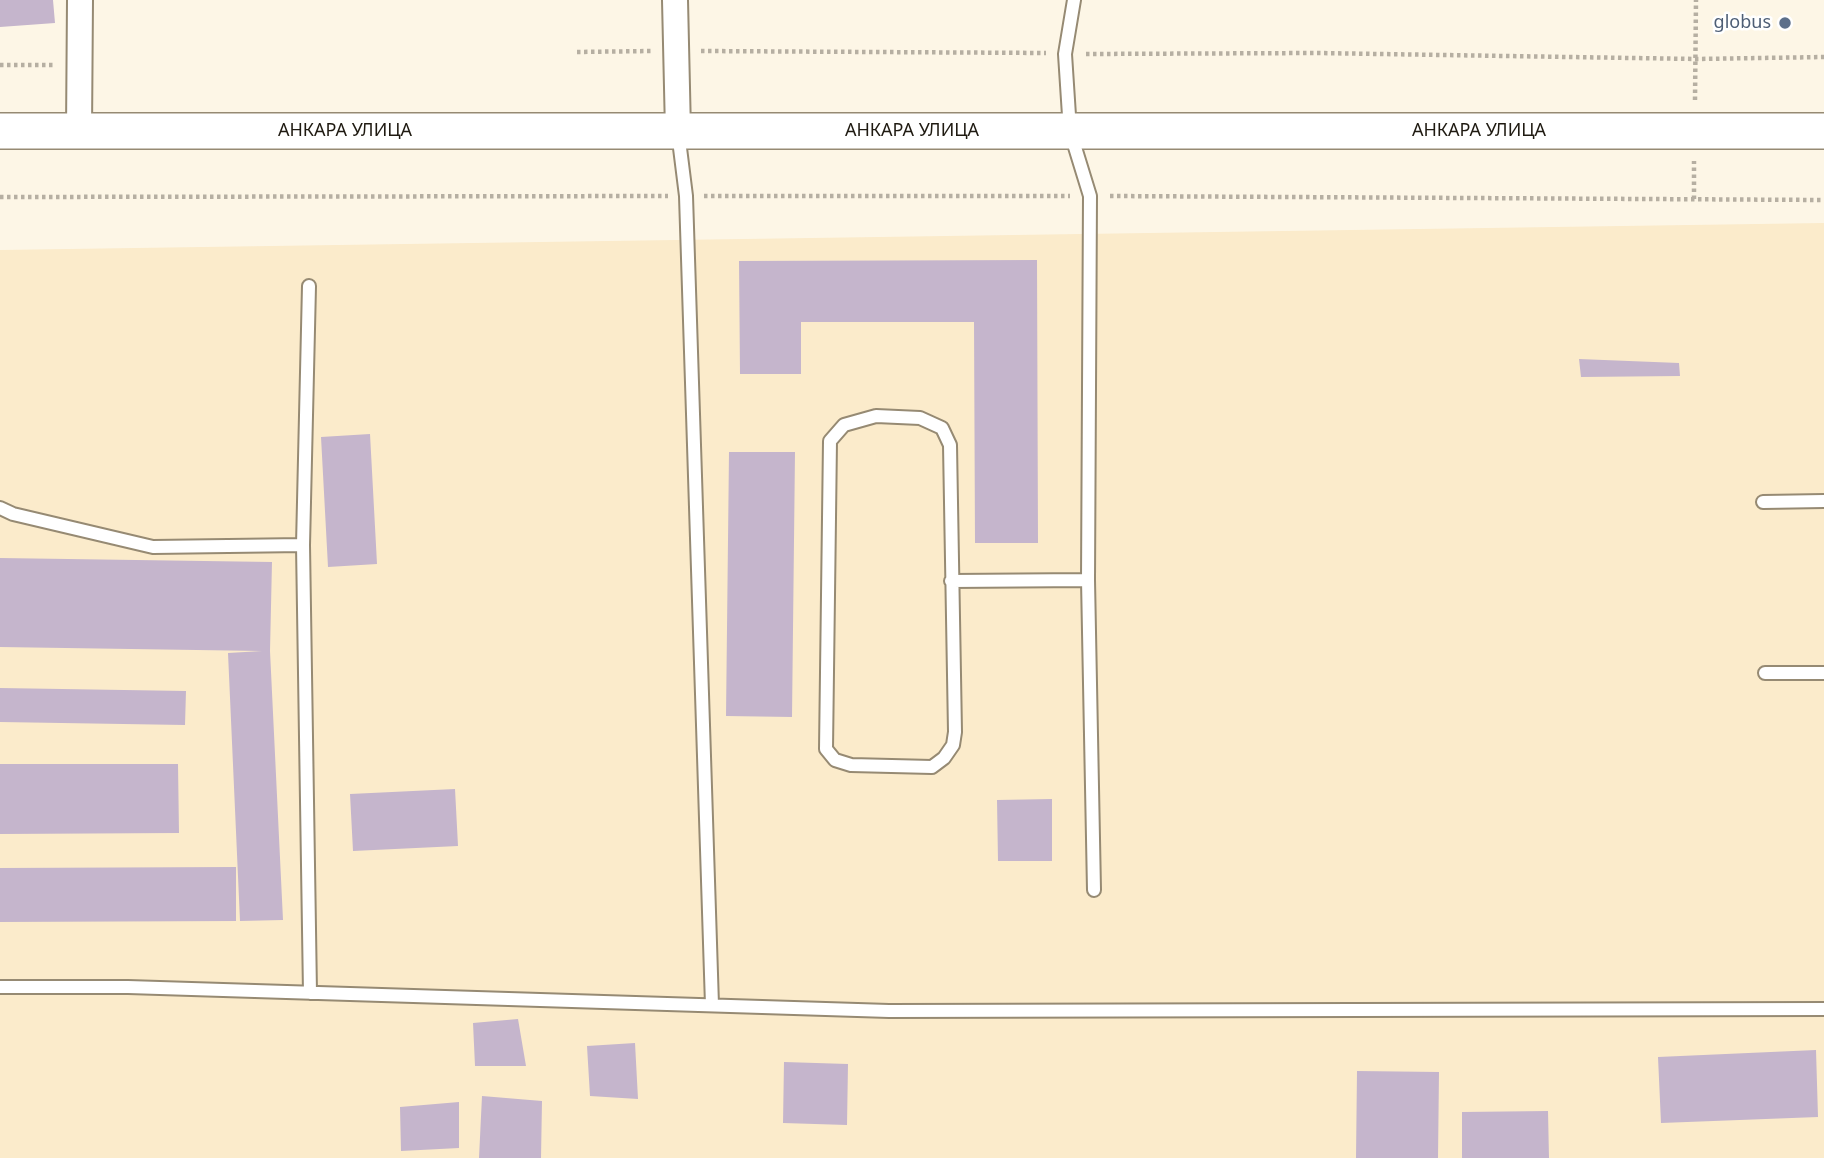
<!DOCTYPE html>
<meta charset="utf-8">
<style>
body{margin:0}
canvas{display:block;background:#fdf6e6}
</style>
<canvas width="1824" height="1158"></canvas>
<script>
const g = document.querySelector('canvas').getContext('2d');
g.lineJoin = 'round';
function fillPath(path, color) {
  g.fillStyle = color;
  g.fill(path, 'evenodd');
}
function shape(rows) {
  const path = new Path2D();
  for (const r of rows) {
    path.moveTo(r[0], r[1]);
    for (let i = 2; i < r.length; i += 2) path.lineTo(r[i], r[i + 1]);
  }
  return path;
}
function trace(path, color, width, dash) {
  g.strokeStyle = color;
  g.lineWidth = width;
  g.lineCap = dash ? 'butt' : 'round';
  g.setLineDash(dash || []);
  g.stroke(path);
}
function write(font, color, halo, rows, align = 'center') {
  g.font = font + ' "Noto Sans",sans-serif';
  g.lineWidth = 5;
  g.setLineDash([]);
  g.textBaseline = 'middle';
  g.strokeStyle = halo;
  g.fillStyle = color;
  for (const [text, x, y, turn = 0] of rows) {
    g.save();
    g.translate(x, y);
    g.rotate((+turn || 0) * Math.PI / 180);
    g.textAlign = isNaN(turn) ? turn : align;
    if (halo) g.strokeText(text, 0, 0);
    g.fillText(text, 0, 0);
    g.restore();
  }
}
const built = shape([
 [1824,223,1824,1158,0,1158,0,250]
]);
const building = shape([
 [0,0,53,0,55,23,0,27],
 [1037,260,1038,543,975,543,974,322,801,322,801,374,740,374,739,261],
 [1579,359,1679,363,1680,376,1581,377],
 [370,434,377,564,328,567,321,437],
 [729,452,795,452,792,717,726,716],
 [0,558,272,562,270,651,283,920,240,921,228,653,262,651,0,647],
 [0,688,186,691,185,725,0,722],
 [0,764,178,764,179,833,0,834],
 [455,789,458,846,353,851,350,794],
 [1052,799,1052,861,998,861,997,800],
 [236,867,236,921,0,922,0,868],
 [518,1019,526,1066,475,1066,473,1023],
 [635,1043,638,1099,590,1096,587,1046],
 [1816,1050,1818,1117,1661,1123,1658,1057],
 [784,1062,848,1064,847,1125,783,1123],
 [1357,1071,1439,1072,1438,1158,1356,1158],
 [482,1096,542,1101,541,1158,479,1158],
 [459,1102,459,1148,401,1151,400,1107],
 [1548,1111,1549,1158,1462,1158,1462,1112]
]);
const path = shape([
 [701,51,1046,53],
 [577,52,651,51],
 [1086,54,1317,53,1696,59,1824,57],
 [0,65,55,65],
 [1695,100,1696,0],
 [704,196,1070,196],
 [1110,196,1824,200],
 [0,197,668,196],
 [1694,199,1694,161]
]);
const service = shape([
 [1074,0,1065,54,1070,131,1090,196,1088,580,1094,890],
 [678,132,686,196,712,1005],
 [309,286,303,545,310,993],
 [876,416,920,418,942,428,950,445,955,732,953,745,944,758,932,767,851,765,835,760,826,749,830,441,844,425,876,416],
 [1763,502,1824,501],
 [0,508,13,514,153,547,303,545],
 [951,581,1088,580],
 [1765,673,1824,673],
 [0,987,128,987,889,1011,1824,1009]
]);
const minor = shape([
 [675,0,678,131],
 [79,131,80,0]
]);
const secondary = shape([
 [0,131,1824,131]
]);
const markers = [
 [1785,23,7,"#5c6f8a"]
];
const serviceNames = [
 ["globus",1771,23]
];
const streetNames = [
 ["АНКАРА УЛИЦА",345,131],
 ["АНКАРА УЛИЦА",912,131],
 ["АНКАРА УЛИЦА",1479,131]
];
fillPath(built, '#fbebcb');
fillPath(building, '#c5b5cc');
trace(service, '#968a73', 16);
trace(minor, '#968a73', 28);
trace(secondary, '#968a73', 38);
trace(path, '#b6afa2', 4.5, [3.5, 3.5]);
trace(service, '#fff', 12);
trace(minor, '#fff', 24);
trace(secondary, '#fff', 35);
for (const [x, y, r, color] of markers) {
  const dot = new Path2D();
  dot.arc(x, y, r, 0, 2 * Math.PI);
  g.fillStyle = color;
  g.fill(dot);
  trace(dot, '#fff', 2.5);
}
write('18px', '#4e5e75', '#fff', serviceNames, 'right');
write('18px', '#1f1a11', '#fff', streetNames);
</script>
